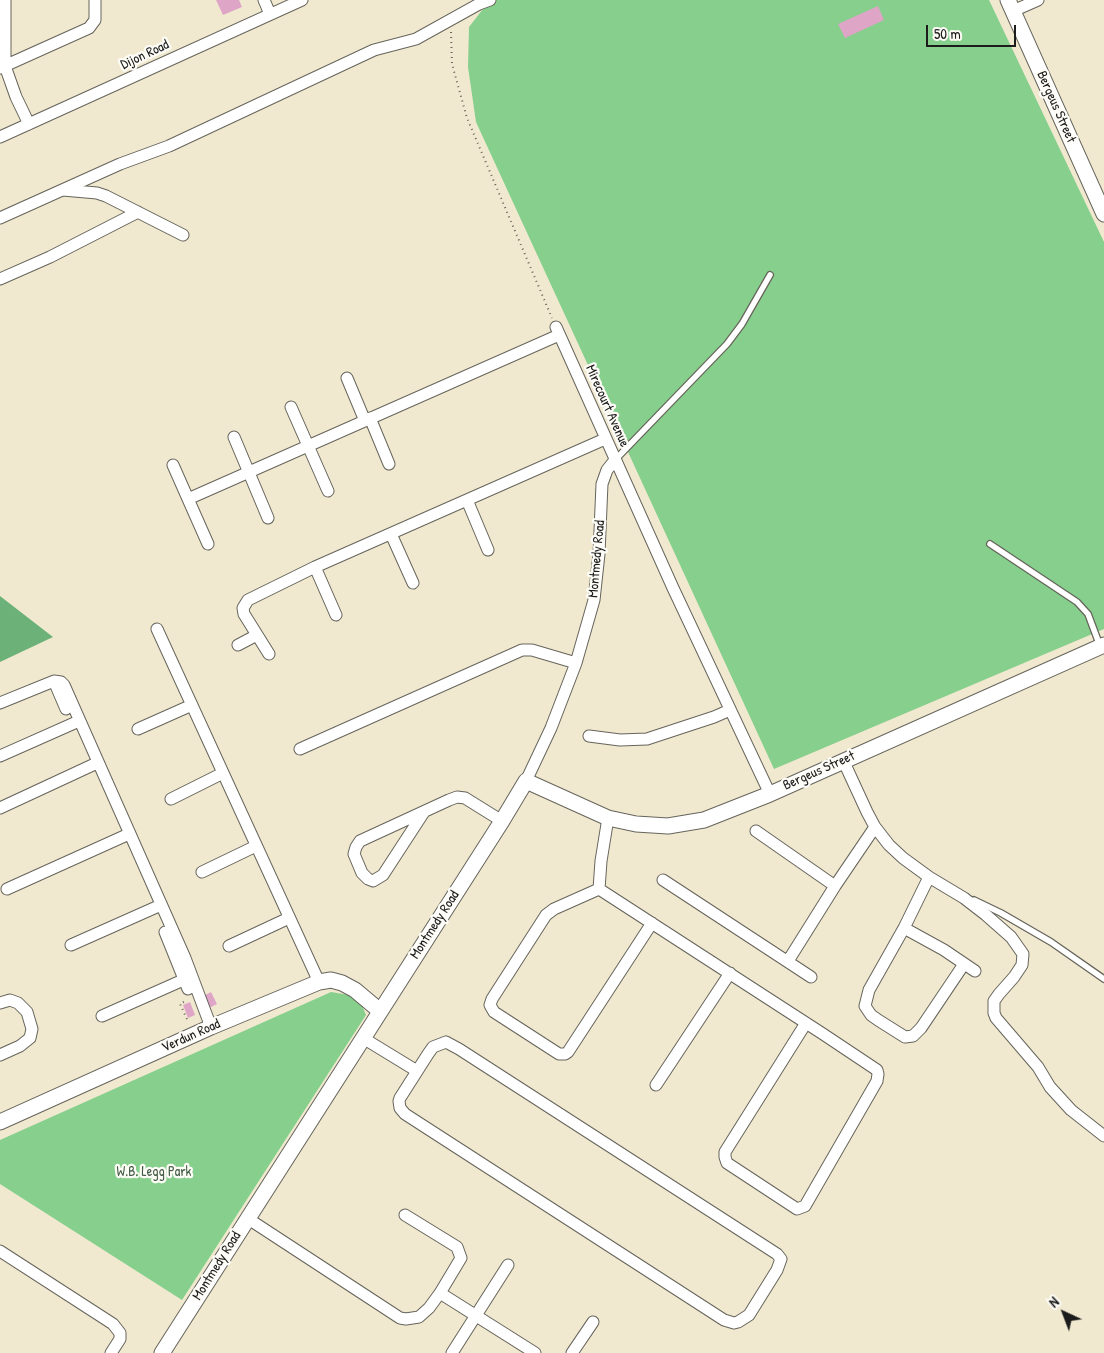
<!DOCTYPE html>
<style>
body{margin:0}
#map{position:relative;width:1104px;height:1353px;overflow:hidden;background:#f0e9d0;font-family:"Patrick Hand",sans-serif}
canvas{display:block}
.north{position:absolute;left:1039px;top:1288px;width:50px;height:50px;-webkit-text-stroke:4px #fdfcf7;paint-order:stroke;rotate:317deg;font-size:14px;font-weight:700;line-height:20px;text-align:center;color:#1c1c1c}
.north::after{content:'';display:block;margin:auto;width:18px;height:22px;background:#1c1c1c;clip-path:polygon(50% 0,100% 100%,50% 72%,0 100%)}
.scale{position:absolute;left:926px;top:25px;width:90px;height:22px;box-sizing:border-box;border:2px solid #1c1c1c;border-top:0;padding-left:6px;font-size:15px;line-height:18px;white-space:nowrap;color:#1c1c1c;-webkit-text-stroke:4px #fdfcf7;paint-order:stroke}
</style>
<div id="map">
<canvas width="1104" height="1353"></canvas>
<div class="north">N</div>
<div class="scale">50 m</div>
</div>
<script>
const g = document.querySelector('canvas').getContext('2d');
g.lineJoin = 'round';
function fillPath(path, color) {
  g.fillStyle = color;
  g.fill(path, 'evenodd');
}
function shape(rows) {
  const path = new Path2D();
  for (const r of rows) {
    path.moveTo(r[0], r[1]);
    for (let i = 2; i < r.length; i += 2) path.lineTo(r[i], r[i + 1]);
  }
  return path;
}
function trace(path, color, width, dash) {
  g.strokeStyle = color;
  g.lineWidth = width;
  g.lineCap = dash ? 'butt' : 'round';
  g.setLineDash(dash || []);
  g.stroke(path);
}
function write(font, color, halo, rows, align = 'center') {
  g.font = font + ' "Patrick Hand",sans-serif';
  g.lineWidth = 4.5;
  g.setLineDash([]);
  g.textBaseline = 'middle';
  g.strokeStyle = halo;
  g.fillStyle = color;
  for (const [text, x, y, turn = 0] of rows) {
    g.save();
    g.translate(x, y);
    g.rotate((+turn || 0) * Math.PI / 180);
    g.textAlign = isNaN(turn) ? turn : align;
    if (halo) g.strokeText(text, 0, 0);
    g.fillText(text, 0, 0);
    g.restore();
  }
}
const green = shape([
 [490,0,989,0,1104,242,1104,629,774,769,476,122,468,67,469,27],
 [331,992,349,995,361,1003,366,1015,182,1300,0,1184,0,1140]
]);
const forest = shape([
 [0,596,53,637,0,662]
]);
const building = shape([
 [216,0,239,0,242,7,223,15],
 [878,6,884,20,845,38,838,24],
 [211,992,217,1004,207,1009,201,997],
 [190,1002,195,1015,188,1018,183,1005]
]);
const path = shape([
 [451,32,452,64,467,118,552,318],
 [187,1019,180,1004,187,1000]
]);
const service = shape([
 [615,460,727,344,742,324,770,275],
 [990,544,1077,602,1088,614,1100,646],
 [974,900,1001,913,1051,942,1104,979]
]);
const minor = shape([
 [5,0,5,66,16,97,29,124],
 [264,0,270,14],
 [1013,11,1038,0],
 [0,68,89,28,95,20,95,0],
 [0,137,302,0],
 [63,190,97,193,106,196,183,235],
 [0,218,120,164,169,146,374,50,416,39,479,4,490,0],
 [0,279,50,257,138,212],
 [556,327,673,588,770,794],
 [347,378,365,421],
 [291,407,328,491],
 [370,418,389,464],
 [234,437,268,518],
 [173,465,208,544],
 [188,499,559,335],
 [467,500,488,550],
 [391,534,413,583],
 [315,567,336,615],
 [157,629,319,982],
 [238,645,257,635],
 [269,654,244,614,243,608,248,600,315,567,605,439],
 [54,681,66,709],
 [0,703,54,681,61,682,64,685,185,958,211,1027],
 [138,729,192,705],
 [589,736,620,740,647,739,714,717,730,710],
 [300,749,522,650,532,650,576,663],
 [0,756,79,721],
 [843,760,867,812,875,827,889,845,903,858,929,877,964,898,986,915,1011,937,1023,954,1022,965,1014,977,999,994,994,1001,994,1013,996,1018,1038,1067,1050,1087,1071,1110,1104,1136],
 [526,781,551,728,576,663,594,600,599,554,602,484,607,470,615,460],
 [171,799,223,773],
 [0,808,97,763],
 [424,812,383,875,373,881,368,879,362,873,354,854,356,847,360,841,449,800,457,797,465,798,502,821],
 [608,818,601,861,599,889,823,1034,877,1070,878,1074,877,1081,805,1206,797,1209,727,1163,725,1157,725,1152,806,1023],
 [756,831,835,886],
 [202,872,256,846],
 [929,877,904,928,869,990,865,1006,871,1015,878,1020,905,1037,913,1036,921,1028,964,964],
 [663,880,811,977],
 [7,889,129,834],
 [599,889,554,909,546,915,492,999,490,1005,494,1012,559,1054,565,1054,568,1052,652,923],
 [904,928,944,950,975,971],
 [165,932,188,989],
 [71,945,161,905],
 [229,946,289,918],
 [788,961,835,886,875,827],
 [0,1003,10,1000,18,1003,27,1012,32,1029,30,1038,20,1046,0,1055],
 [102,1016,190,977],
 [363,1038,417,1071],
 [446,1042,459,1049,777,1254,781,1259,777,1270,749,1315,738,1322,734,1323,724,1320,405,1114,400,1108,399,1101,400,1098,428,1054,433,1047,446,1042],
 [656,1085,730,973],
 [247,1218,400,1318,406,1319,419,1317,429,1308,440,1293,461,1258,457,1247,405,1215],
 [0,1251,113,1324,120,1333,120,1339,111,1353],
 [440,1293,535,1353],
 [452,1353,508,1265],
 [572,1353,593,1322]
]);
const tertiary = shape([
 [1008,0,1104,214],
 [0,1122,211,1027,319,982,331,980,342,983,355,990,380,1011],
 [162,1353,502,821,526,781,608,818,636,824,668,826,704,820,770,794,1104,645]
]);
const streetNames = [
 ["Dijon Road",145,55,-25],
 ["Bergeus Street",1056,107,66],
 ["Mirecourt Avenue",607,406,66],
 ["Montmedy Road",597,559,-85],
 ["Bergeus Street",819,771,-24],
 ["Montmedy Road",435,925,-57],
 ["Verdun Road",191,1036,-24],
 ["Montmedy Road",217,1266,-58]
];
const parkNames = [
 ["W.B. Legg Park",154,1172]
];
fillPath(green, '#86cf8c');
fillPath(forest, '#6cb278');
fillPath(building, '#dfa5c6');
trace(service, '#66645b', 8);
trace(minor, '#66645b', 13);
trace(tertiary, '#66645b', 17);
trace(path, '#66645b', 2, [1, 4]);
trace(service, '#fff', 5.5);
trace(minor, '#fff', 11);
trace(tertiary, '#fff', 15);
write('14px', '#1c1c1c', '#fdfcf7', streetNames);
write('14px', '#415b43', '#fdfcf7', parkNames);
</script>
